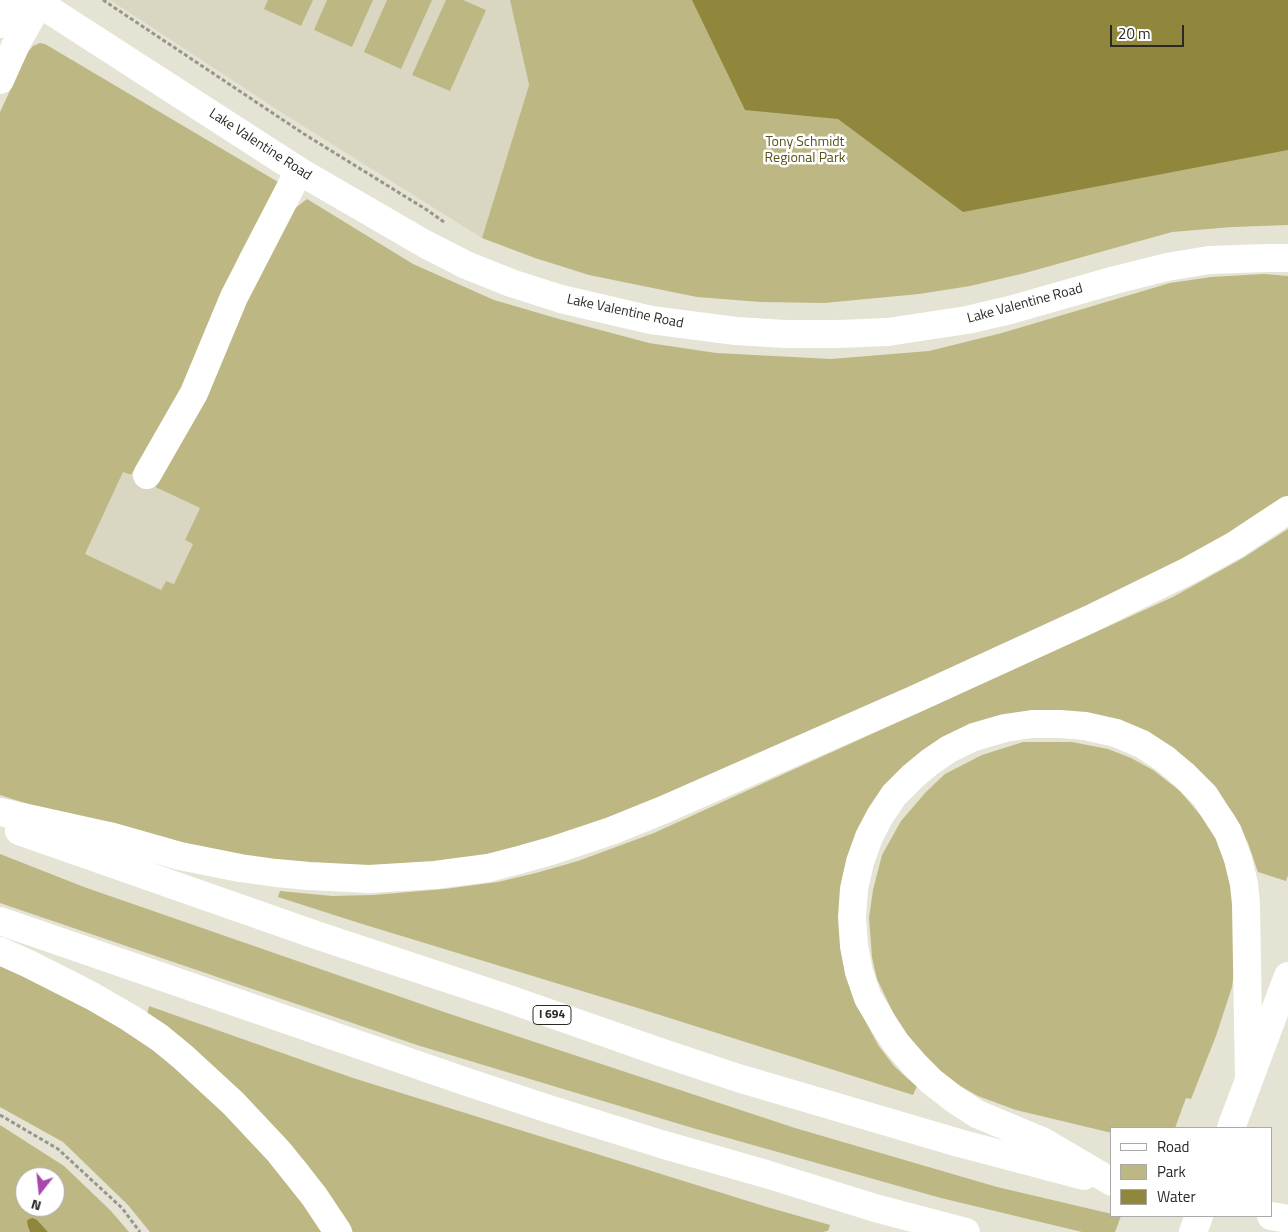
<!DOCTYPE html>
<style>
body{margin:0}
#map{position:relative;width:1288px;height:1232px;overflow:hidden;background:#e4e3d4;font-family:"Titillium Web",sans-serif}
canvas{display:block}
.legend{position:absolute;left:1110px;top:1127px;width:162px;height:90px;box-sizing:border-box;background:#fff;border:1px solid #aaa9a7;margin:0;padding:6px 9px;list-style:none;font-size:15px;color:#2a2924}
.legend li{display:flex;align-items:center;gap:10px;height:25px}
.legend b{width:25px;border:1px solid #aaa9a7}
.north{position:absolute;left:15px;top:1167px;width:50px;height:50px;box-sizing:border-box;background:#fff;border:1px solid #aaa9a7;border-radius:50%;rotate:196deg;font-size:14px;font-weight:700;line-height:20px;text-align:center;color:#2a2924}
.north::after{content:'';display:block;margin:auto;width:18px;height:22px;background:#a846ac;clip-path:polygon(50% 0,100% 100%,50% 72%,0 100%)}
.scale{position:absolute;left:1110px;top:25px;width:74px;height:22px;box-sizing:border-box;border:2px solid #2a2924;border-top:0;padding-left:6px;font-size:15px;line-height:18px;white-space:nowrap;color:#2a2924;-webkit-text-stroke:4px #fff;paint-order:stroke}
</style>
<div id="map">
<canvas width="1288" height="1232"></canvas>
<ul class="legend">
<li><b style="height:6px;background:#fff"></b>Road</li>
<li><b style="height:14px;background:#bdb783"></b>Park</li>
<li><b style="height:14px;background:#90873c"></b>Water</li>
</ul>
<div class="north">N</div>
<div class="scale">20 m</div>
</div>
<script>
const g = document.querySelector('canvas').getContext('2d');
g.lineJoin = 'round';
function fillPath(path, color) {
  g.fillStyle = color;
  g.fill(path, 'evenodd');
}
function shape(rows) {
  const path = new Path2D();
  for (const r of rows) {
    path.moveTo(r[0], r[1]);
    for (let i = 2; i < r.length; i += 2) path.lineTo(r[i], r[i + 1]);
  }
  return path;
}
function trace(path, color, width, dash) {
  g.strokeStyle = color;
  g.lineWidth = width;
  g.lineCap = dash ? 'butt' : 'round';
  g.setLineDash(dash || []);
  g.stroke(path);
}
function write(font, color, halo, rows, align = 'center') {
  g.font = font + ' "Titillium Web",sans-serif';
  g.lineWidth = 5;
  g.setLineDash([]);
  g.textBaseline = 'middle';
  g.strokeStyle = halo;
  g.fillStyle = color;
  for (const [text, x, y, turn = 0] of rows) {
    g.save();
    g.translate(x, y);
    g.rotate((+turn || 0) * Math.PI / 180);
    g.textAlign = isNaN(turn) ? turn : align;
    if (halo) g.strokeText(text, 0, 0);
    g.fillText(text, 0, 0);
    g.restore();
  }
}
const built = shape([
 [110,0,510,0,529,85,482,238,284,114],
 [123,472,200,508,185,540,193,544,174,584,166,581,161,590,84,554]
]);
const green = shape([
 [268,0,313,0,301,26,264,9],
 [327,0,373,0,352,47,314,30],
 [387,0,432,0,401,69,364,52],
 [446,0,463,0,486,10,450,91,412,75],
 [510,0,1288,0,1288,225,1232,227,1172,232,1025,273,970,286,919,294,824,303,761,302,697,297,589,275,535,258,482,238,529,85],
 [40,43,45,44,278,182,239,256,171,412,131,475,123,472,85,554,161,590,166,581,174,584,193,544,185,540,200,508,151,485,284,217,307,199,413,264,494,300,559,319,649,343,716,353,831,359,929,351,1002,333,1170,283,1211,277,1264,274,1288,276,1288,501,1236,539,743,768,484,863,293,869,126,836,0,795,0,112,28,52,33,46],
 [1288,529,1288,875,1286,881,1258,872,1248,843,1235,816,1214,787,1193,764,1156,739,1014,717,866,826,858,1007,878,1045,894,1066,908,1079,917,1086,913,1095,641,1009,359,923,278,897,280,891,332,896,373,895,445,889,498,882,536,873,578,861,654,833,1173,597,1243,558],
 [1023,742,1072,742,1108,749,1131,758,1153,770,1180,791,1201,816,1217,840,1232,882,1237,951,1232,987,1216,1036,1191,1099,1186,1098,1175,1128,1112,1128,1112,1133,1016,1110,978,1096,950,1080,923,1057,899,1025,877,979,872,957,869,918,873,890,882,855,901,821,926,792,945,774,982,755],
 [0,854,84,887,447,1013,795,1128,997,1187,1112,1214,1112,1216,1121,1216,1115,1232,1082,1232,941,1198,696,1129,417,1045,0,903],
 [0,961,75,998,179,1067,235,1119,294,1187,325,1232,150,1232,128,1205,63,1142,0,1107],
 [149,1006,353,1078,767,1207,830,1225,828,1231,822,1232,353,1232,307,1164,264,1116,222,1075,147,1015],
 [0,1125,64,1166,111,1211,129,1232,48,1232,33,1218,28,1227,30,1232,0,1232],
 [25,1177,55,1177,55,1207,25,1207]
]);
const water = shape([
 [692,0,1288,0,1288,150,963,212,838,119,745,110],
 [33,1218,37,1220,48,1232,30,1232,28,1227,27,1221,29,1219]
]);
const path = shape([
 [103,0,304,134,427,210,444,222],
 [0,1115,58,1149,122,1208,140,1232]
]);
const minor = shape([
 [34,0,299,171,425,244,466,265,511,283,561,299,651,320,736,331,785,334,838,334,888,332,967,320,1010,310,1115,280,1167,267,1209,260,1267,258,1288,258],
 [0,24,11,0],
 [0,80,17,42,41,0],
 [147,475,194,393,234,297,299,171]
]);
const highway = shape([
 [0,812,113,837,180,856,240,868,276,873,309,876,369,879,435,875,488,868,519,860,551,851,611,831,663,810,913,700,1090,619,1188,571,1235,545,1288,510],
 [19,831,319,936,506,998,657,1051,738,1078,959,1143,1084,1176],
 [0,921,467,1082,552,1110,661,1144,766,1174,875,1208,966,1232],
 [0,951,29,964,92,996,130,1018,160,1038,183,1057,233,1103,279,1152,314,1196,338,1232],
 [1231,1128,1288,976],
 [1112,1182,1044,1142,977,1114,954,1099,931,1081,915,1065,896,1043,883,1023,868,998,859,972,854,946,852,917,854,889,860,862,869,837,880,816,894,795,913,776,930,762,949,749,974,737,1005,728,1032,724,1060,724,1085,726,1116,733,1142,744,1165,759,1185,776,1205,796,1228,832,1238,859,1244,884,1246,904,1249,1080],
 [1271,1216,1288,1219],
 [1193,1232,1199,1216]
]);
const shields = [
 [552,1015,38]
];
const shieldNames = [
 ["I 694",552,1015]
];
const parkNames = [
 ["Tony Schmidt",805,143],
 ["Regional Park",805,159]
];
const streetNames = [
 ["Lake Valentine Road",260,145,33],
 ["Lake Valentine Road",1025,304,-15],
 ["Lake Valentine Road",625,312,12]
];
fillPath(built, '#d9d7c2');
fillPath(green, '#bdb783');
fillPath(water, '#90873c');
trace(path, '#97968b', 3, [4, 2.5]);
trace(minor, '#fff', 28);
trace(highway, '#fff', 28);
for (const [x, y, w] of shields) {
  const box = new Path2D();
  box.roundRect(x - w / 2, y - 9.5, w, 19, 4);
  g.fillStyle = '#fff';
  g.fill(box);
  trace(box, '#2a2924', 1);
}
write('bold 12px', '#2a2924', null, shieldNames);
write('14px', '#595219', '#fff', parkNames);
write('14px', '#2a2924', '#fff', streetNames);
</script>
